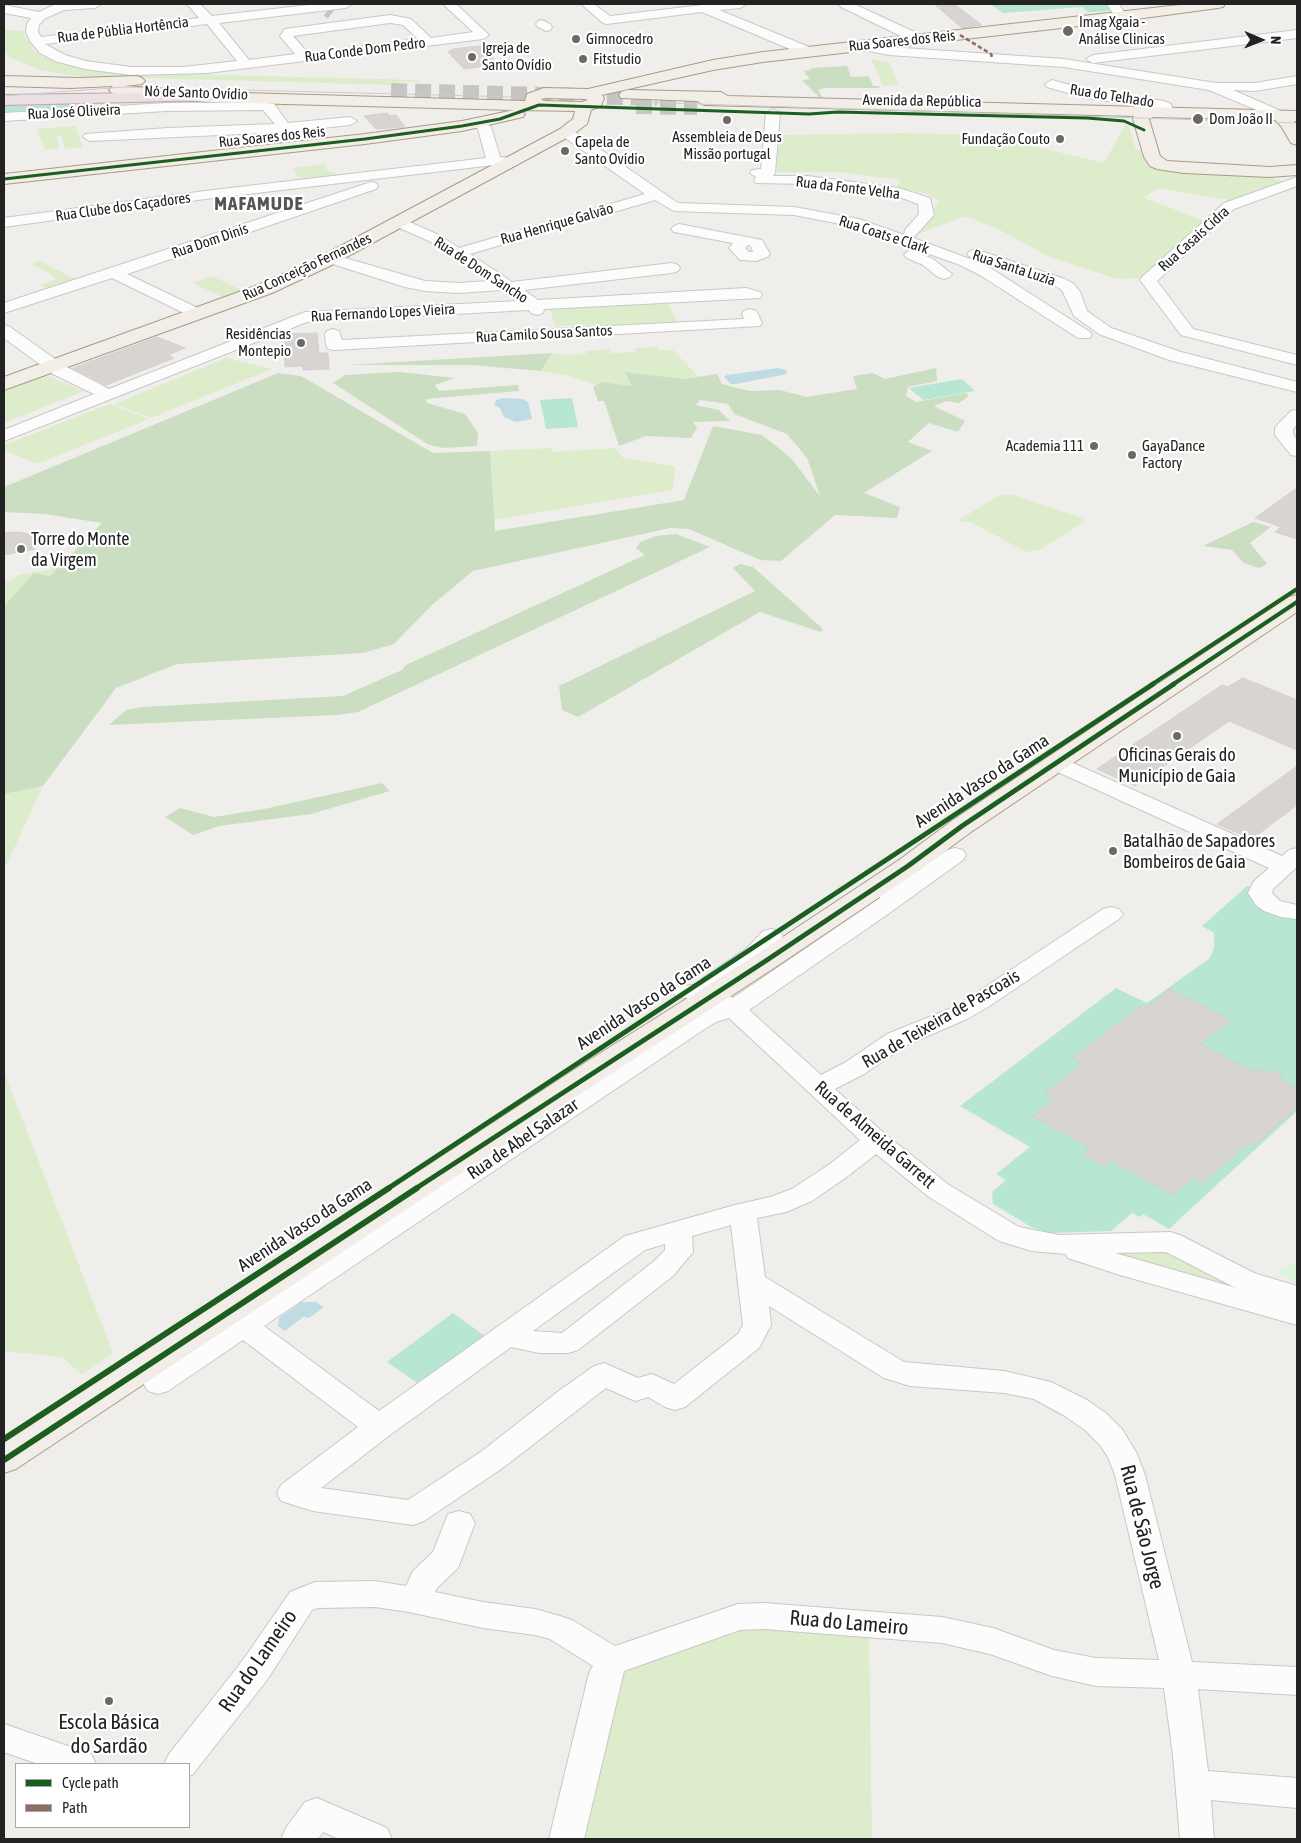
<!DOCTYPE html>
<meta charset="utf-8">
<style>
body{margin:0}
#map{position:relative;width:1301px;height:1843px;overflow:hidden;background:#f0eeeb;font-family:"Asap Condensed",sans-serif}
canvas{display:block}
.frame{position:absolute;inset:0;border:5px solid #222;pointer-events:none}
.legend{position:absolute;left:15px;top:1763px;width:175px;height:65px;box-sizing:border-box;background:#fff;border:1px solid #a7a7a7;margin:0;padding:6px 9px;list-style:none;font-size:15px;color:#222}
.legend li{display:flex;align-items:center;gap:10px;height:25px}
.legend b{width:25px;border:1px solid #a7a7a7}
.north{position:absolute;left:1236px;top:15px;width:50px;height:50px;-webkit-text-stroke:4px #fff;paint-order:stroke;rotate:91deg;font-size:14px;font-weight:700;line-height:20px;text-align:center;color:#222}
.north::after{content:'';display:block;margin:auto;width:18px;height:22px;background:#222;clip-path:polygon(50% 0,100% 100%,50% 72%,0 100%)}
</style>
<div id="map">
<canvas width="1301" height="1843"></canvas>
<div class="frame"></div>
<ul class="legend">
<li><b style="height:6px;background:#1b5e20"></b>Cycle path</li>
<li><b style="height:6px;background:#8d6e63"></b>Path</li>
</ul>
<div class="north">N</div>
</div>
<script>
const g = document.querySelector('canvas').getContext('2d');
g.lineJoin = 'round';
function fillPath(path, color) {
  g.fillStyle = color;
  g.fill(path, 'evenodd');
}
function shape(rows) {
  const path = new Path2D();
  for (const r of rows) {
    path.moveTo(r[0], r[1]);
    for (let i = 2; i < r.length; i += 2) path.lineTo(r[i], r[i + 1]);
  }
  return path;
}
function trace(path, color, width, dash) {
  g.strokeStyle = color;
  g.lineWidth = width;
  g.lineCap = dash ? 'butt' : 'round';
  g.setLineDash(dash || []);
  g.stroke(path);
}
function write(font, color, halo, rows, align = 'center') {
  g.font = font + ' "Asap Condensed",sans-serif';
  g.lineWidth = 4.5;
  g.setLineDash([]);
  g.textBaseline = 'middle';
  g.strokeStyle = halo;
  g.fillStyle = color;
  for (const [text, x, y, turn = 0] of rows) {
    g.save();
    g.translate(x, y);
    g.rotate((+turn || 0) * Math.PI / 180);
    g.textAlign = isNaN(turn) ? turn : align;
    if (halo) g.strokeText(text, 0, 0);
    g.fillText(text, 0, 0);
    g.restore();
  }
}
const grass = shape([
 [4,30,24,31,25,37,33,47,30,48,43,57,61,64,104,72,419,80,418,82,398,82,395,85,73,76,41,70,9,57,4,52],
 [871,59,889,62,899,85,883,86],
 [147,100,316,102,275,107,257,102,201,102,126,105,124,107,75,110,74,101],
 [1125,125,1129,126,1136,150,1140,150,1147,165,1159,169,1267,177,1287,182,1255,190,1234,201,1158,188,1144,198,1208,222,1146,275,1140,278,1117,279,1050,257,1000,230,965,216,918,234,939,201,925,193,894,189,901,180,839,172,771,172,775,138,784,135,903,133,986,135,1104,163],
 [75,126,83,147,65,149,61,136,56,136,60,148,45,150,37,129],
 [324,164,328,171,335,173,338,176,301,181,293,168],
 [40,261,75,279,46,288,40,285,57,279,49,274,50,273,30,264],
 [212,276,243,291,225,298,193,283],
 [663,303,668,304,679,324,555,326,550,309],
 [658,347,659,350,673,350,699,377,683,379,626,372,632,386,601,382,597,385,570,376,541,371,552,353,564,355,586,354,586,351,610,349,611,353,636,352,635,348],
 [226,358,272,369,151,418,114,404],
 [45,375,84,391,4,423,4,390],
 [110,404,149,419,37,464,4,450,4,445],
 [552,448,553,452,615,448,623,458,675,466,673,490,494,520,490,451],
 [1004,495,1013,495,1082,518,1084,522,1039,550,1027,552,970,522,957,521,996,497],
 [61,567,50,576,34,573,4,606,4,584,19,575],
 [43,786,4,870,4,794],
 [4,1072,113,1353,82,1375,62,1357,4,1351],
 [1165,1249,1254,1290,1297,1302,1297,1307,1115,1255,1116,1253],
 [744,1625,869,1635,872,1839,585,1839,623,1672]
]);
const forest = shape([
 [847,66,851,77,869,76,873,86,880,86,879,88,825,88,818,90,823,98,820,98,802,80,810,79,803,71,811,70,810,68],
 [552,353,541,371,471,365,346,365],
 [936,368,937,381,908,387,906,396,916,402,966,393,969,396,959,403,946,401,934,406,965,421,958,432,929,423,908,442,932,451,864,493,900,507,897,518,835,515,781,561,760,560,689,529,670,528,473,571,432,605,394,644,363,653,177,664,116,688,43,786,4,794,4,606,34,573,50,576,102,523,45,514,4,512,4,487,278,373,301,376,433,453,490,451,495,531,684,500,713,426,762,435,791,458,820,496,807,458,787,434,734,414,728,404,700,400,696,405,719,410,730,421,693,422,697,428,691,438,646,436,619,446,604,401,598,401,593,387,601,382,632,386,625,372,683,379,717,374,722,384,750,391,780,390,806,397,857,389,853,376,873,373,885,379],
 [400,372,455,378,435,385,439,391,518,385,519,391,426,399,427,403,465,414,478,433,477,446,444,448,429,445,333,383,345,375],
 [1253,522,1271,527,1250,543,1267,564,1259,568,1244,563,1232,550,1203,546],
 [676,534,710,547,358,712,337,715,109,725,126,710,143,707,343,696,402,670,406,665,645,555,636,548,640,542,656,536],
 [740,564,753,567,823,629,821,632,760,612,578,717,562,710,559,686,755,591,733,568],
 [382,783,390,791,311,814,219,826,193,835,165,817,180,808,214,817,264,809]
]);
const park = shape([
 [1297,1261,1297,1284,1277,1271]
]);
const pitch = shape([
 [990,4,1110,4,1114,10,1093,12,1088,12,1082,7,1003,13],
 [74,101,75,110,4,114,4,105],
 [962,379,975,391,923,400,909,388],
 [572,398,578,427,546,429,540,400],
 [1247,886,1251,887,1290,918,1297,918,1297,1111,1169,1229,1143,1214,1139,1217,1132,1213,1111,1231,1050,1233,1033,1228,993,1204,992,1192,1006,1180,996,1174,1030,1147,960,1106,1116,988,1147,1003,1210,958,1214,948,1214,933,1202,926],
 [453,1313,485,1336,420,1385,387,1362]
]);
const water = shape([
 [778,368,786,370,787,374,736,384,731,384,724,377,727,375],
 [503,398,522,399,528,402,532,419,516,422,504,417,500,408,494,405,496,400],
 [301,1302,316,1302,324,1307,309,1318,303,1317,285,1331,278,1326,279,1318]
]);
const building = shape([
 [934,4,954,4,982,25,962,28,934,4],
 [480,46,494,59,485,60,489,64,486,64,488,66,464,69,448,52,453,49,480,46],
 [387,113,390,116,396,115,405,127,376,129,364,116,387,113],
 [317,333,319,353,328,353,329,369,303,370,303,366,285,367,284,334,317,333],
 [157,337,185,348,168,355,174,358,106,385,73,368,157,337],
 [1297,488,1297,539,1275,532,1281,527,1255,518,1297,488],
 [16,532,25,533,50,544,30,547,35,549,4,555,4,533,16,532],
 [1243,678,1297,700,1297,750,1229,721,1135,786,1097,769,1222,685,1228,687,1243,678],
 [1297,766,1297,805,1252,839,1217,824,1297,766],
 [1170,989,1230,1020,1200,1044,1254,1072,1259,1069,1267,1073,1271,1070,1284,1077,1280,1080,1297,1089,1297,1108,1254,1145,1249,1143,1202,1183,1193,1178,1173,1195,1112,1161,1105,1167,1083,1154,1090,1148,1032,1116,1054,1099,1044,1094,1083,1064,1072,1058,1142,1005,1146,1008,1170,989]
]);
const minorTunnel = shape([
 [328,10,332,13]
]);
const majorTunnel = shape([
 [391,91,657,98],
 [636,106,697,107]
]);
const minor = shape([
 [56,4,101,4,95,8,64,10,44,19,39,25,38,32,41,37,199,18,187,4,200,4,212,16,317,4,352,4,346,8,219,23,249,60,295,54,280,36,285,29,390,15,411,19,431,38,473,32,443,4,456,4,489,35,483,39,207,73,131,75,85,69,55,61,40,53,30,41,26,32,27,24,31,18,4,13,4,5,39,12,56,4],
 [390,23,403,25,418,39,308,53,293,36,390,23],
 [207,24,237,61,183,67,131,67,86,61,65,55,45,44,207,24],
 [581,4,594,4,610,16,711,4,746,4,740,8,719,10,814,49,815,52,814,55,804,55,702,12,607,24,603,23,581,4],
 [839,4,854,4,923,36,924,39,923,42,913,42,841,7,839,4],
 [1107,4,1119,4,1127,17,1125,20,1117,20,1107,4],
 [542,20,550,24,552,27,550,30,546,31,538,27,536,24,538,21,542,20],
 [1297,30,1297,38,1093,63,1086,59,1093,55,1297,30],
 [863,42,889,47,1064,59,1216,83,1255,83,1297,76,1297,84,1255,91,1233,90,1283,112,1285,115,1278,119,1209,90,1064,67,889,55,858,49,857,46,863,42],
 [1052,80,1092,91,1164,101,1171,104,1174,112,1167,116,1162,115,1160,109,1156,108,1086,98,1047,87,1045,84,1052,80],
 [263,102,274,104,288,123,350,117,357,121,350,125,285,132,90,141,83,137,85,134,168,128,275,124,263,110,166,111,4,121,4,113,166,103,263,102],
 [773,109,780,113,775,173,773,176,808,176,899,188,930,198,934,215,915,236,911,237,970,259,992,269,1090,332,1092,335,1090,338,1078,338,980,275,960,265,851,226,794,215,674,211,655,200,470,254,512,282,672,263,678,265,680,268,678,271,672,273,524,290,538,300,746,288,760,292,762,295,760,298,544,309,543,313,537,315,531,313,529,310,307,322,4,441,4,430,94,394,53,374,4,338,4,325,10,327,65,366,109,389,305,312,518,301,502,290,458,293,425,291,405,287,326,262,323,259,326,256,331,254,425,281,458,283,489,281,429,241,395,226,392,223,395,220,405,220,439,235,459,248,645,194,561,135,559,132,561,129,566,128,571,129,678,203,794,207,859,219,904,235,905,230,919,214,918,204,897,196,808,184,756,183,754,180,756,177,750,173,752,170,761,169,766,113,773,109],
 [478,119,483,120,491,127,500,157,517,159,519,162,517,165,494,165,205,199,4,227,4,218,205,191,486,158,478,129,471,123,478,119],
 [1297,177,1297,186,1234,209,1157,281,1193,329,1297,355,1297,365,1181,335,1140,280,1142,277,1224,203,1297,177],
 [371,182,376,183,378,186,376,189,127,274,204,311,206,314,204,317,192,317,112,278,4,313,4,303,371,182],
 [679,224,762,240,770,254,767,257,756,261,740,260,729,248,733,243,674,232,671,229,674,226,679,224],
 [748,245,751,246,753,252,749,252,745,248,748,245],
 [975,249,1065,279,1074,284,1080,292,1087,311,1111,328,1181,352,1297,382,1297,392,1169,360,1099,334,1074,316,1062,290,1053,285,970,257,967,254,970,251,975,249],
 [912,250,933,259,952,274,950,277,944,279,938,277,923,265,907,258,904,255,907,252,912,250],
 [750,309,756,311,758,314,762,323,760,326,334,350,328,349,326,345,325,334,327,331,333,329,339,331,342,340,744,319,742,314,744,311,750,309],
 [1297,410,1297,425,1293,429,1293,434,1297,440,1297,456,1291,455,1275,435,1275,428,1278,424,1291,411,1297,410],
 [1057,756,1282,856,1289,850,1297,848,1297,867,1273,889,1272,893,1280,901,1297,905,1297,919,1281,917,1264,911,1256,905,1248,893,1254,881,1269,868,1049,768,1046,763,1049,758,1057,756],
 [955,848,963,850,966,855,963,860,888,914,749,1010,821,1075,846,1062,887,1034,949,1009,970,997,1103,909,1111,907,1119,909,1123,914,1119,919,988,1007,967,1019,905,1046,864,1074,835,1089,885,1134,949,1185,1019,1227,1059,1235,1170,1232,1180,1235,1254,1273,1297,1286,1297,1325,1120,1275,1068,1258,1066,1254,1032,1251,999,1241,929,1197,876,1154,848,1176,812,1201,786,1212,757,1218,765,1277,904,1362,1004,1371,1051,1382,1087,1400,1107,1414,1122,1429,1137,1454,1145,1475,1192,1662,1297,1667,1297,1695,1198,1689,1208,1771,1297,1778,1297,1808,1211,1800,1214,1839,1180,1839,1173,1755,1164,1688,1096,1686,1052,1676,990,1654,942,1643,764,1629,740,1630,624,1671,584,1839,549,1839,589,1673,593,1666,550,1639,535,1635,483,1628,409,1612,375,1607,318,1608,312,1610,267,1680,193,1774,189,1776,189,1764,164,1764,169,1754,243,1660,290,1592,315,1582,375,1581,406,1586,413,1571,433,1552,448,1514,459,1511,470,1514,475,1523,458,1568,437,1588,435,1592,483,1602,535,1609,560,1616,572,1620,615,1646,738,1604,764,1603,942,1617,993,1628,1054,1650,1096,1658,1159,1660,1115,1475,1108,1457,1100,1445,1085,1430,1065,1416,1034,1399,1004,1393,910,1386,884,1378,769,1306,771,1325,759,1348,685,1407,675,1410,665,1407,648,1397,635,1401,606,1388,504,1467,424,1521,413,1525,313,1511,281,1501,277,1493,281,1485,358,1427,243,1340,168,1391,158,1394,148,1391,143,1383,148,1375,685,1020,698,1012,713,1007,701,999,676,997,673,992,676,987,699,984,703,978,747,948,763,931,771,929,779,931,783,936,765,958,721,988,720,990,733,998,880,898,877,879,881,874,889,872,897,874,901,882,947,850,955,848],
 [729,1018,860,1140,830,1164,792,1189,770,1197,735,1205,625,1236,379,1411,264,1326,703,1030,716,1022,729,1018],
 [731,1225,743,1325,738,1334,674,1384,652,1374,638,1378,604,1363,594,1366,560,1390,482,1451,408,1500,321,1488,390,1435,511,1347,539,1353,568,1353,578,1350,673,1276,693,1252,692,1236,731,1225],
 [665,1244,665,1250,653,1262,562,1333,533,1331,645,1250,665,1244],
 [1166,1252,1234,1287,1247,1291,1115,1253,1166,1252],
 [4,1724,91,1754,96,1764,38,1764,4,1752,4,1724],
 [317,1798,387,1828,392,1839,339,1839,323,1832,318,1839,281,1839,286,1828,305,1802,317,1798]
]);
const major = shape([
 [1188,4,1225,4,1223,7,1218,8,1114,22,763,62,713,70,602,95,604,98,601,106,591,110,587,124,572,135,330,266,272,293,4,390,4,377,258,285,318,258,560,129,573,119,575,111,520,110,525,114,523,117,462,131,365,144,4,184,4,174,365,134,462,121,514,110,209,102,117,95,112,93,109,90,113,86,70,88,4,86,4,76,78,78,137,76,142,78,145,81,142,84,125,86,209,92,525,101,527,94,544,88,588,89,713,60,763,52,1188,4],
 [546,98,585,99,588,100,582,102,544,101,541,99,546,98],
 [627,90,721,92,728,96,1297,111,1297,121,1294,121,1297,125,1297,145,1291,143,1281,126,1275,120,1153,117,1149,119,1160,156,1167,161,1270,167,1297,165,1297,175,1270,177,1184,173,1157,169,1150,166,1144,157,1133,119,1134,116,704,105,697,101,621,98,619,95,621,92,627,90],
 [1297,595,1297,612,971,832,917,872,774,968,591,1087,16,1469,4,1473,4,1443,569,1073,754,956,899,860,953,820,1289,597,1297,595]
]);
const highway = shape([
 [209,92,215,94,217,97,215,100,4,105,4,95,209,92]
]);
const tram = shape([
 [4,96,125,87,516,97],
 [634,102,1297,123]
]);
const quiet = shape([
 [960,35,991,54,992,57]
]);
const cyclewayFar3 = shape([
 [4,179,365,139,462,126,500,119,539,105,809,114,838,112,1087,118,1124,121,1144,130]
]);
const cyclewayFar2 = shape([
 [1151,685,1297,589],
 [1172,685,1297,602]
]);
const cyclewayFar1 = shape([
 [387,1189,1153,684],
 [415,1189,764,962,908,866,962,826,1174,684]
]);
const cycleway = shape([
 [4,1439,389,1188],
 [4,1460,417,1188]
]);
const markers = [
 [1068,31,6,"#6a6968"],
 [576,39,5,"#6a6968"],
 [472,57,5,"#6a6968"],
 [583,59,5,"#6a6968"],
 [1198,119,6,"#6a6968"],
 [727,120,5,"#6a6968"],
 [1060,139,5,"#6a6968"],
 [565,151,5,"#6a6968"],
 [301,343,5,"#6a6968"],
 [1094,446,5,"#6a6968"],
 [1132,455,5,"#6a6968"],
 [21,549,5,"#6a6968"],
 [1177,736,5,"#6a6968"],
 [1113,851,5,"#6a6968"],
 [109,1701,5,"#6a6968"]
];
const farPoinames = [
 ["Imag Xgaia -",1079,22],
 ["Análise Clinicas",1079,39],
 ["Gimnocedro",586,39],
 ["Igreja de",482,48],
 ["Santo Ovídio",482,65],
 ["Fitstudio",593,59],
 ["Dom João II",1209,119],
 ["Assembleia de Deus",727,137,"center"],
 ["Missão portugal",727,154,"center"],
 ["Fundação Couto",1050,139,"right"],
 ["Capela de",575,142],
 ["Santo Ovídio",575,159],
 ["Residências",291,334,"right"],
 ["Montepio",291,351,"right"],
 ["Academia 111",1084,446,"right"],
 ["GayaDance",1142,446],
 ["Factory",1142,463]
];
const farStreetnames = [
 ["Rua de Públia Hortência",123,30,-7],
 ["Rua Soares dos Reis",902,41,-6],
 ["Rua Conde Dom Pedro",365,50,-7],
 ["Nó de Santo Ovídio",196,93,2],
 ["Rua do Telhado",1112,96,9],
 ["Avenida da República",922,101,1],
 ["Rua José Oliveira",74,112,-3],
 ["Rua Soares dos Reis",272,137,-6],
 ["Rua da Fonte Velha",848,188,7],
 ["Rua Clube dos Caçadores",123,207,-8],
 ["Rua Henrique Galvão",557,224,-16],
 ["Rua Coats e Clark",884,235,18],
 ["Rua Casais Cidra",1194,239,-42],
 ["Rua Dom Dinis",210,241,-19],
 ["Rua Conceição Fernandes",307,267,-25],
 ["Rua Santa Luzia",1014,268,18],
 ["Rua de Dom Sancho",481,270,33],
 ["Rua Fernando Lopes Vieira",383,313,-3],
 ["Rua Camilo Sousa Santos",544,334,-3]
];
const poiNames = [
 ["Torre do Monte",31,539],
 ["da Virgem",31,560],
 ["Oficinas Gerais do",1177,755,"center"],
 ["Município de Gaia",1177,776,"center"],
 ["Batalhão de Sapadores",1123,841],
 ["Bombeiros de Gaia",1123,862]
];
const streetNames = [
 ["Avenida Vasco da Gama",982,781,-33],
 ["Avenida Vasco da Gama",644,1003,-33],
 ["Rua de Teixeira de Pascoais",941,1019,-30],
 ["Rua de Almeida Garrett",875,1135,41],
 ["Rua de Abel Salazar",523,1139,-34],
 ["Avenida Vasco da Gama",305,1225,-33]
];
const farDistrictnames = [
 ["MAFAMUDE",259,204]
];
const nearStreetnames = [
 ["Rua de São Jorge",1142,1527,76],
 ["Rua do Lameiro",849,1623,5],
 ["Rua do Lameiro",258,1661,-55]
];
const nearPoinames = [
 ["Escola Básica",109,1722],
 ["do Sardão",109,1746]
];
fillPath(grass, '#ddeccb');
fillPath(forest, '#cbdec1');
fillPath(park, '#daf5da');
fillPath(pitch, '#b7e6d2');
fillPath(water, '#bfdbe3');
fillPath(building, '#d7d4d2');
trace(building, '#d3d0cc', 1);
trace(minorTunnel, '#c7c5c3', 14, [14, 7]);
trace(majorTunnel, '#c7c5c3', 16, [16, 8]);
trace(minor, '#c9c8c7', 2);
trace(major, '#a79c86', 2);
trace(highway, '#c5a2ac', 2);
fillPath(minor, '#fdfcfc');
fillPath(major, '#f3ede7');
fillPath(highway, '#ece0e2');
trace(tram, '#ccc', 1);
trace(quiet, '#8d6e63', 2.5, [4.5, 2.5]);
trace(cyclewayFar3, '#1b5e20', 3);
trace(cyclewayFar2, '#1b5e20', 4);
trace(cyclewayFar1, '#1b5e20', 5);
trace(cycleway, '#1b5e20', 6);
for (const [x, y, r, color] of markers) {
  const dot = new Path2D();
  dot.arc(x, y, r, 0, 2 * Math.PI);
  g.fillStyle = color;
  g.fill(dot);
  trace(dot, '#fff', 2);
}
write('15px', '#222', '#fff', farPoinames, 'left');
write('15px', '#222', '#fff', farStreetnames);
write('18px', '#222', '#fff', poiNames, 'left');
write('18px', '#222', '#fff', streetNames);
g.letterSpacing = '1px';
write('bold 19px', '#555', '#fff', farDistrictnames);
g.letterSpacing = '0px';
write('21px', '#222', '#fff', nearStreetnames);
write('21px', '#222', '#fff', nearPoinames);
</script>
